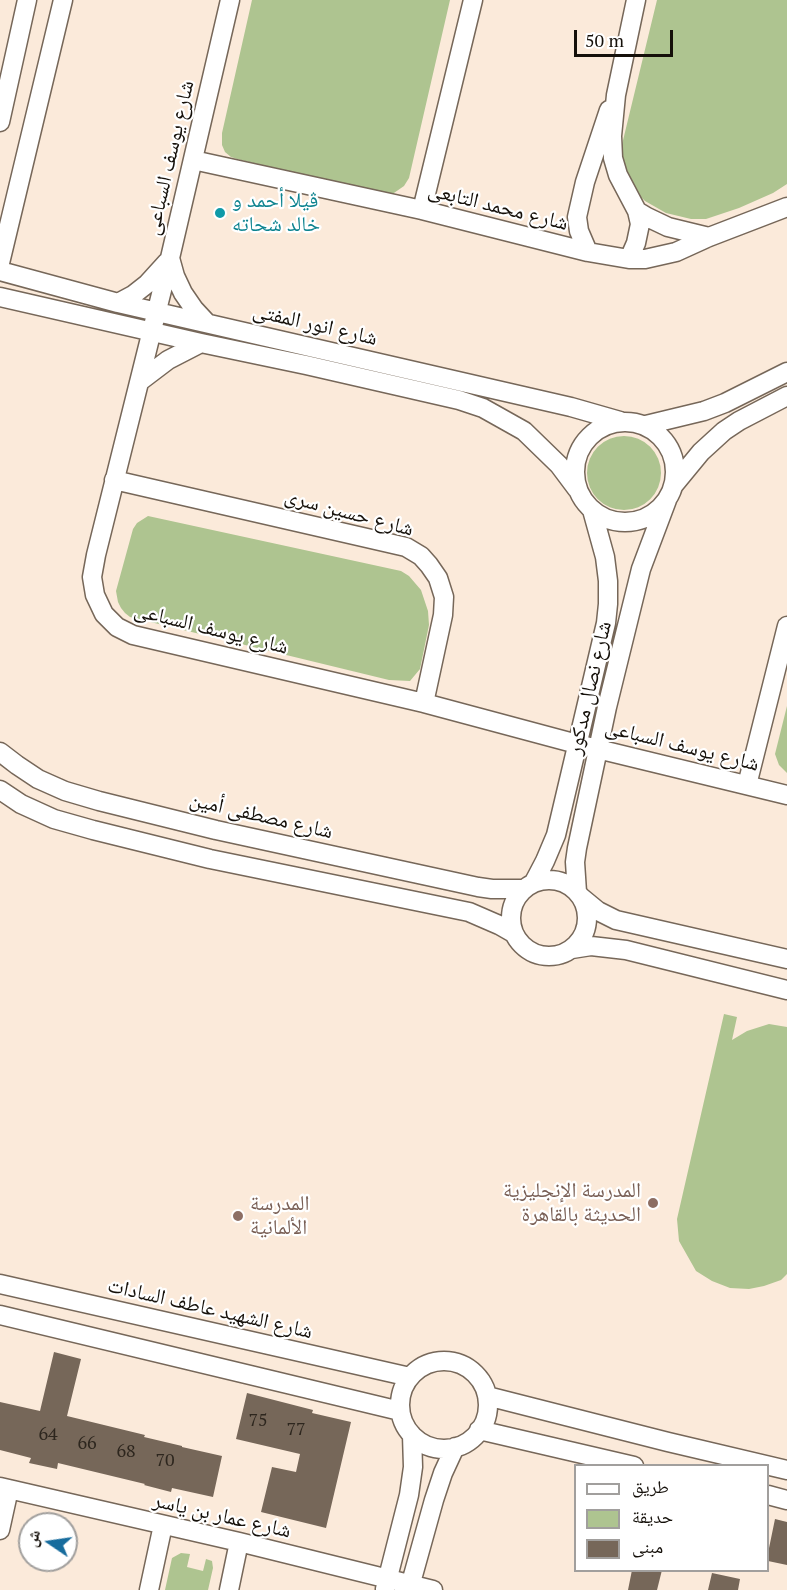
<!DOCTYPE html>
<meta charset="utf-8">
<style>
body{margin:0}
#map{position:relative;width:787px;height:1590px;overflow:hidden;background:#fbeada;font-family:"PT Serif","Noto Naskh Arabic",serif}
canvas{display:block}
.legend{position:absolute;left:574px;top:1464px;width:195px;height:108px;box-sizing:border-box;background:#fff;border:2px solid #a19f9d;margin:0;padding:8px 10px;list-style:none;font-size:18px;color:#15100a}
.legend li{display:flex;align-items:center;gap:12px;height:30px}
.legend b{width:30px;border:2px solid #a19f9d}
.north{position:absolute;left:18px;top:1512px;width:60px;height:60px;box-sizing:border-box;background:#fff;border:2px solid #a19f9d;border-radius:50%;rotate:283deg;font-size:16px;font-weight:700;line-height:24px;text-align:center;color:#15100a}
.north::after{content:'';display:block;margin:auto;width:21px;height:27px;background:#176c9d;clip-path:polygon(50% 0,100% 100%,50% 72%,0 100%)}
.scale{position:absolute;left:574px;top:30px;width:99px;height:27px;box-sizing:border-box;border:3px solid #15100a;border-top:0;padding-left:8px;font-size:18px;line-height:21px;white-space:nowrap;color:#15100a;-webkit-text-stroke:4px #fff;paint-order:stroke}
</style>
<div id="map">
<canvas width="787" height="1590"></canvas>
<ul class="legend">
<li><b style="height:8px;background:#fff"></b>طريق</li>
<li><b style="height:16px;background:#aec490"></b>حديقة</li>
<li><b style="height:16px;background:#766759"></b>مبنى</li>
</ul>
<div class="north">ش</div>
<div class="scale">50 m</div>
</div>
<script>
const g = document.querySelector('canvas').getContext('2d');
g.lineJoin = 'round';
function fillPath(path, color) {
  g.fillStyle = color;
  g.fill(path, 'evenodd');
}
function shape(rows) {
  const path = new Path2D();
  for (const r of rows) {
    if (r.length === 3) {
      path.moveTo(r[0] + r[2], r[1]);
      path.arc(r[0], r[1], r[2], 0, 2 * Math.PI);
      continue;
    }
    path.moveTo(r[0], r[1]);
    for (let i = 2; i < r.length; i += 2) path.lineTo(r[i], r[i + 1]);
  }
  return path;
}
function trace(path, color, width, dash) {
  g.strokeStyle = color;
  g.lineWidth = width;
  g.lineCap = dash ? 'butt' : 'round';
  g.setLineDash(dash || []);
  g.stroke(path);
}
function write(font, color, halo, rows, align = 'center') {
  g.font = font + ' "PT Serif","Noto Naskh Arabic",serif';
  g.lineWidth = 4.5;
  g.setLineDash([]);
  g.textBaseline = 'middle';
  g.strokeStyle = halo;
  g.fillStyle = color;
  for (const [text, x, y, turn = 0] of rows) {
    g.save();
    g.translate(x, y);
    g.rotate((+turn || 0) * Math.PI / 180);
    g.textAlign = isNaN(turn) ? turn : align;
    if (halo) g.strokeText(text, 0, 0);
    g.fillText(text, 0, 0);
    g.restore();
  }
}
const green = shape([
 [252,0,450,0,409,178,404,186,391,195,380,194,237,159,231,157,225,152,222,145,222,133],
 [657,0,787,0,787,184,773,193,739,208,706,219,691,219,666,213,645,201,628,185,618,161],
 [624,473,37],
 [148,516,401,571,409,576,421,590,428,611,429,625,420,669,410,681,389,680,130,617,125,613,121,608,118,602,116,591,133,529,137,523],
 [787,706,787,773,779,765,775,754],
 [724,1014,737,1017,732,1040,747,1031,769,1024,787,1027,787,1274,781,1280,764,1286,749,1289,730,1288,712,1281,696,1271,679,1241,677,1219],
 [181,1553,190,1554,187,1567,203,1571,206,1559,212,1561,213,1568,208,1590,165,1590,172,1558]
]);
const building = shape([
 [54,1352,81,1359,67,1416,145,1435,144,1437,182,1446,182,1447,222,1456,213,1497,172,1488,171,1492,144,1485,145,1484,58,1463,57,1469,29,1463,31,1458,0,1450,0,1402,40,1411],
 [247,1393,313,1410,312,1413,351,1422,326,1528,261,1512,272,1467,296,1472,300,1454,236,1439],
 [775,1519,787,1522,787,1565,768,1561,768,1553],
 [632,1570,662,1570,657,1590,628,1590],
 [712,1573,740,1579,738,1590,708,1590]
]);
const minor = shape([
 [230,0,170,258,96,555,92,577,95,595,104,614,117,627,133,635,424,703,577,744,787,795],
 [0,122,27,0],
 [193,160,422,210,588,252,629,259,645,259,676,252,709,237,787,207],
 [422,210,473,0],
 [637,211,647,217,668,227,709,237],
 [588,252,579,231,577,217,585,182,609,110],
 [170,258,175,276,183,293,194,309,207,323],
 [629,259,636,243,640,224,637,211,618,175,613,158,612,136,616,95,636,0],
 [0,263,63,0],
 [0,271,118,303,571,407,620,421],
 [0,297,201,343,306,365,459,400,483,408,524,431,559,465,577,489],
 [118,303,133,295,147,284,167,262],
 [139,382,168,360,201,343],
 [625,472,50],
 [646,425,704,411,725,403,787,372],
 [114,480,406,547,421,556,429,565,438,578,444,597,443,615,424,703],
 [673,486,701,452,724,431,739,421,787,396],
 [0,752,17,765,38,779,65,791,99,801,216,830,478,887,492,889,523,889],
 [747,785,787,626],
 [0,790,21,804,54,819,93,830,210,859,469,912,499,925,513,933],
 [549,918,38],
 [534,882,545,861,556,835,606,623,608,604,608,581,605,557,592,510],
 [577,892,575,862,577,848,607,707,641,569,667,500],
 [581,897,598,911,616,920,787,959],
 [572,949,591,946,626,950,787,990],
 [0,1284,410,1377],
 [0,1315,400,1411],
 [444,1405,44],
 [487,1396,668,1442,787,1470],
 [479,1430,634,1466],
 [0,1487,239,1542,433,1590],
 [768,1495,787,1500],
 [0,1530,9,1489],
 [385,1589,409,1495,413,1467,412,1435],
 [149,1590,163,1525],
 [229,1590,239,1542],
 [409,1590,434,1500,443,1473,455,1447]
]);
const markers = [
 [220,213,6,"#0f9aa8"],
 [653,1203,6,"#8d6e63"],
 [238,1216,6,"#8d6e63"]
];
const numberNames = [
 ["75",258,1421],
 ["77",296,1430],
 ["64",48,1435],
 ["66",87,1444],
 ["68",126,1452],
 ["70",165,1461]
];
const streetNames = [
 ["شارع يوسف السباعى",170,158,-77],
 ["شارع محمد التابعى",498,207,14],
 ["شارع انور المفتى",315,325,13],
 ["شارع حسين سرى",349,513,15],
 ["شارع يوسف السباعى",211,629,14],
 ["شارع نصال مدكور",590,688,-77],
 ["شارع يوسف السباعى",682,746,14],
 ["شارع مصطفى أمين",261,816,13],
 ["شارع الشهيد عاطف السادات",210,1309,13],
 ["شارع عمار بن ياسر",222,1516,13]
];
const cultureNames = [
 ["ڤيلا أحمد و",232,201],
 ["خالد شحاته",232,225]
];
const educationNames = [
 ["المدرسة الإنجليزية",641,1191],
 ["الحديثة بالقاهرة",641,1215],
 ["المدرسة",250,1204,"left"],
 ["الألمانية",250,1228,"left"]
];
fillPath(green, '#aec490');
fillPath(building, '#766759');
trace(minor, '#766759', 21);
trace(minor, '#fff', 18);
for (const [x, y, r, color] of markers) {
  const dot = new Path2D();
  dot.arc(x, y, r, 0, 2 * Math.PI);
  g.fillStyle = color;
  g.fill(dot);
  trace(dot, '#fff', 2);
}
write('18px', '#2d261e', null, numberNames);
write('21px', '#15100a', '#fff', streetNames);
write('21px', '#0d838f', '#fff', cultureNames, 'left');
write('21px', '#785e54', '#fff', educationNames, 'right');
</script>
